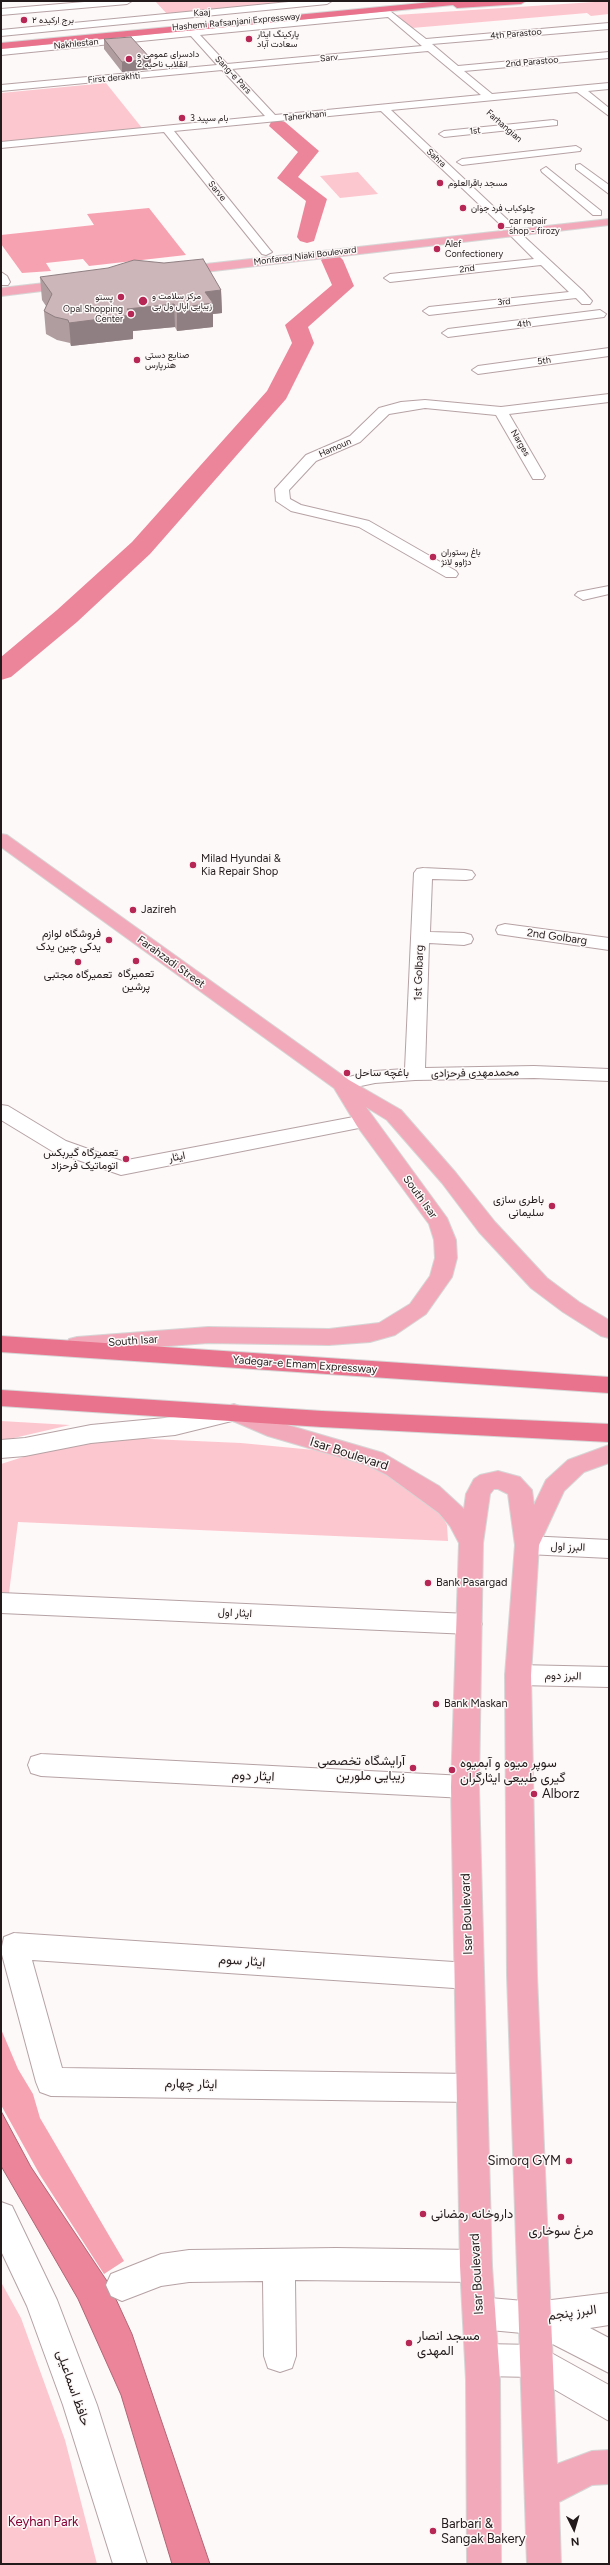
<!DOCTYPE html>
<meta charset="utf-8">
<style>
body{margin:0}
#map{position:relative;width:610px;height:2565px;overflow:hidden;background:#fdf9f9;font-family:Figtree,sans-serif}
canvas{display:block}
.frame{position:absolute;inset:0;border:2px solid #221a1b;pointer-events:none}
.north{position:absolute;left:554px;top:2509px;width:40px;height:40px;-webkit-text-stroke:3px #fdf9f9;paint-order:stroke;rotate:175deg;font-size:11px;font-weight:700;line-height:16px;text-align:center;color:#221a1b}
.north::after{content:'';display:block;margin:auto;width:14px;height:18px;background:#221a1b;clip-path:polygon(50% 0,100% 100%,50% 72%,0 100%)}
</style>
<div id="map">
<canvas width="610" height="2565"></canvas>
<div class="frame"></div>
<div class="north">N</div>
</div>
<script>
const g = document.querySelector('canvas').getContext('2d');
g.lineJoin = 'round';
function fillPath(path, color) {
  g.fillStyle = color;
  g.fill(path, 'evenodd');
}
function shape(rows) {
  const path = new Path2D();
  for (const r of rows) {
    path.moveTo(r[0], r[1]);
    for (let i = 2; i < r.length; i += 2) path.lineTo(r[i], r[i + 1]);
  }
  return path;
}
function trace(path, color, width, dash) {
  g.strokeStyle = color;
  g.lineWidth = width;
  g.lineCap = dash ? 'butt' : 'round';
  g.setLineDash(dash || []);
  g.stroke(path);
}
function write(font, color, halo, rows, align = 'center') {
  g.font = font + ' Figtree,Vazirmatn,sans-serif';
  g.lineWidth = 3;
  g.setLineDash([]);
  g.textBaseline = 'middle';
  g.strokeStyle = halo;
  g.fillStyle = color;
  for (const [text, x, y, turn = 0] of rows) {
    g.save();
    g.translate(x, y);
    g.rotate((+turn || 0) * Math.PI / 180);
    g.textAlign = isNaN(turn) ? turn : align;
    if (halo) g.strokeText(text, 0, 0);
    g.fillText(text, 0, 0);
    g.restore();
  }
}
const green = shape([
 [155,1,304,1,167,14],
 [609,1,609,14,591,16,587,13,412,28,396,15],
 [106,83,142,128,1,142,1,93],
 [358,172,378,194,340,198,320,176],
 [1,1421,70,1425,1,1441],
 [128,1438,241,1443,314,1450,346,1457,373,1467,403,1484,440,1512,447,1525,448,1541,18,1522,9,1593,1,1592,1,1464,45,1450],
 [1,2282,21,2318,65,2440,97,2564,1,2564]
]);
const forest = shape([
 [149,208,186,255,89,266,83,259,46,263,51,271,22,273,1,244,1,235,94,225,87,214],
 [1,2029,18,2069,33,2094,40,2118,124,2261,104,2274,40,2175,1,2105]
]);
const water = shape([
 [1,2111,31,2167,109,2284,132,2334,210,2564,172,2564,121,2395,78,2299,1,2166,1,2111]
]);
const river = shape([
 [278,120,285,122,319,151,298,177,327,199,314,241,307,243,300,241,297,237,306,201,277,178,298,152,269,126,271,122,278,120],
 [332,254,339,256,343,260,354,286,308,327,314,343,286,399,150,554,77,622,11,677,1,680,1,657,57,610,132,542,267,391,292,343,285,325,332,285,321,260,325,256,332,254]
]);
const minor = shape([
 [96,1,132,1,127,4,1,15,1,9,96,1],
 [299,1,332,1,327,4,1,36,1,30,299,1],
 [390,11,426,39,609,23,609,29,432,44,458,66,609,52,609,58,464,71,492,94,609,83,609,89,588,91,609,108,609,116,577,92,391,110,511,223,511,227,503,227,381,111,174,131,270,250,272,252,266,255,262,254,164,132,1,148,1,142,265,116,222,70,1,91,1,85,217,65,191,36,1,55,1,49,390,11],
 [388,17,422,46,227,64,200,35,388,17],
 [428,51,481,95,275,115,232,69,428,51],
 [553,120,557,121,557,125,444,137,439,134,444,131,553,120],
 [576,146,581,149,580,151,462,165,457,162,462,159,576,146],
 [580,164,609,185,609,194,576,169,576,165,580,164],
 [546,167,601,211,601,215,593,215,542,172,541,170,546,167],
 [513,229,517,230,583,291,592,301,590,304,582,304,576,298,429,315,423,311,429,307,569,292,541,265,390,282,384,278,390,274,534,259,507,232,513,229],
 [1,272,7,276,10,282,8,285,1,285,1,272],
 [600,310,606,314,604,317,448,337,442,333,448,329,600,310],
 [609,348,609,356,478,374,472,370,478,366,609,348],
 [609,394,609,402,509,414,545,476,543,479,533,479,496,415,425,408,389,414,360,442,316,461,289,490,290,499,301,505,369,521,456,571,458,574,456,577,446,577,359,527,291,511,276,501,275,489,306,455,350,436,379,408,401,402,425,400,501,407,609,394],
 [609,586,609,594,583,600,575,595,578,592,609,586],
 [423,868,466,870,472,871,475,875,472,879,466,880,432,879,430,932,464,933,471,935,473,939,471,943,464,945,429,943,425,1068,534,1066,609,1069,609,1081,534,1078,415,1080,375,1083,342,1090,335,1088,332,1084,335,1080,375,1071,405,1069,414,873,417,869,423,868],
 [505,924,609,938,609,950,498,934,496,930,498,926,505,924],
 [1,1105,8,1106,66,1141,122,1161,364,1115,371,1116,374,1121,371,1126,364,1127,121,1175,52,1151,1,1120,1,1105],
 [232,1405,240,1407,244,1413,240,1419,175,1435,91,1443,25,1456,1,1458,1,1440,25,1438,91,1425,175,1417,232,1405],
 [527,1536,609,1540,609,1558,527,1554,518,1552,515,1545,518,1538,527,1536],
 [1,1593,469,1614,478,1617,482,1624,478,1631,469,1634,1,1613,1,1593],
 [518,1665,609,1667,609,1687,518,1685,509,1682,505,1675,509,1668,518,1665],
 [41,1754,465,1776,475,1779,479,1787,475,1795,465,1798,41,1776,31,1773,28,1765,31,1757,41,1754],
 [14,1933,469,1963,479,1967,484,1976,479,1985,469,1989,32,1960,62,2068,471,2074,482,2078,486,2088,482,2098,471,2102,51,2096,40,2092,36,2082,1,1951,4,1937,14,1933],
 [1,2202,12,2206,57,2300,97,2405,147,2564,113,2564,63,2405,27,2306,1,2251,1,2202],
 [336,2248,476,2250,487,2255,492,2266,487,2277,476,2282,295,2280,296,2356,292,2368,280,2372,268,2368,264,2356,263,2281,189,2282,161,2286,122,2301,111,2296,106,2285,111,2274,161,2254,189,2250,336,2248],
 [609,2293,609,2325,590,2328,609,2338,609,2373,533,2334,479,2329,468,2324,463,2313,468,2302,479,2297,535,2302,609,2293],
 [482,2344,537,2345,609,2385,609,2421,533,2377,482,2376,470,2372,466,2360,470,2348,482,2344]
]);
const major = shape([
 [609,219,609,225,179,275,173,271,179,267,609,219],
 [71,280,77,284,75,287,1,296,1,288,71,280],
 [1,834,7,835,349,1080,401,1110,456,1173,495,1222,547,1278,579,1302,609,1320,609,1338,601,1336,563,1312,531,1288,479,1232,442,1183,387,1120,366,1107,447,1218,456,1240,457,1258,452,1277,426,1314,395,1335,370,1342,329,1345,208,1343,77,1353,69,1351,66,1345,69,1339,77,1337,208,1327,329,1329,379,1323,410,1304,430,1276,435,1258,434,1240,429,1224,357,1126,334,1088,1,847,1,834],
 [234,1404,284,1424,383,1453,439,1486,464,1509,466,1494,474,1479,480,1475,498,1471,520,1477,532,1490,534,1505,546,1480,568,1460,609,1445,609,1463,584,1472,564,1491,539,1545,531,1675,537,1975,557,2464,592,2451,609,2450,609,2484,592,2485,559,2502,561,2564,527,2564,507,1975,505,1675,515,1545,508,1494,498,1489,494,1489,490,1494,483,1543,479,1787,492,2266,500,2380,501,2564,467,2564,466,2380,460,2266,451,1787,459,1543,450,1526,439,1513,387,1475,367,1465,268,1436,226,1418,222,1412,226,1406,234,1404]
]);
const highway = shape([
 [443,1,526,1,521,4,457,8,453,5,1,49,1,43,443,1],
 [1,1336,609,1377,609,1393,1,1352,1,1336],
 [1,1390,322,1411,609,1424,609,1442,322,1427,1,1406,1,1390]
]);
const wall = shape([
 [104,39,151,59,151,69,122,72,104,49],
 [40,277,221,290,222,313,213,314,213,327,177,331,175,327,133,331,133,339,71,346,70,343,57,340,46,334,44,311,46,306,42,300]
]);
const shadedWall = shape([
 [151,59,151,69,122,72,122,62],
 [221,290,222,313,213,314,213,327,177,331,177,308,205,292],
 [174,304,175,327,133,331,133,339,71,346,69,323,127,309]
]);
const building = shape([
 [131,37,151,59,122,62,104,39,131,37],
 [203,259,221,290,205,292,213,303,177,308,174,304,127,309,132,315,69,323,68,320,55,317,44,311,52,294,40,277,108,268,134,260,164,263,203,259]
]);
const markers = [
 [24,20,4,"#b72755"],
 [249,39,4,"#b72755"],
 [129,59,4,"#b72755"],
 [182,118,4,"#b72755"],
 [440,183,4,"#b72755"],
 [463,208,4,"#b72755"],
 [501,226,4,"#b72755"],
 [437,249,4,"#b72755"],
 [121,297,4,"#b72755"],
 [143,301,5,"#b72755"],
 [131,314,4,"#b72755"],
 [137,360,4,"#b72755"],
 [433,557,4,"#b72755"],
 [193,865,4,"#b72755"],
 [133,910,4,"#b72755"],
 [109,940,4,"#b72755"],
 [136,961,4,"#b72755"],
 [78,962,4,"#b72755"],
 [347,1073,4,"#b72755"],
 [126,1159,4,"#b72755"],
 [552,1206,4,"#b72755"],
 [428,1583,4,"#b72755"],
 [436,1704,4,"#b72755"],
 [413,1768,4,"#b72755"],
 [452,1770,4,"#b72755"],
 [534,1794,4,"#b72755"],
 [569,2161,4,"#b72755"],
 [423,2214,4,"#b72755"],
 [561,2217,4,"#b72755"],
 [409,2343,4,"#b72755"],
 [433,2531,4,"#b72755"]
];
const farStreetnames = [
 ["Kaaj",202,13,-5],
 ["Hashemi Rafsanjani Expressway",236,22,-5],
 ["4th Parastoo",516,34,-5],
 ["Nakhlestan",76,44,-6],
 ["Sarv",329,58,-5],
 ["2nd Parastoo",532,62,-5],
 ["Sang-e Pars",233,75,47],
 ["First derakhti",114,78,-5],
 ["Taherkhani",305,116,-6],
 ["Farhangian",504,126,41],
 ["1st",475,131,-6],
 ["Sahra",436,158,43],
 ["Sarve",217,191,51],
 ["Monfared Niaki Boulevard",305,256,-7],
 ["2nd",467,269,-6],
 ["3rd",504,302,-6],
 ["4th",524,324,-7],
 ["5th",544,361,-8],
 ["Narges",520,443,60],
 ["Hamoun",335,448,-24]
];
const farPoinames = [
 ["برج ارکیده ۲",32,20],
 ["پارکینگ ایثار",257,34],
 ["سعادت آباد",257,44],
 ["دادسرای عمومی و",137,54],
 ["انقلاب ناحیه 2",137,64],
 ["بام سپید 3",190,118],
 ["مسجد باقرالعلوم",448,183],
 ["چلوکباب فرد جوان",471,208],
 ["car repair",509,221],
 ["shop - firozy",509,231],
 ["Alef",445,244],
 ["Confectionery",445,254],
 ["مرکز سلامت و",152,296],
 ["زیبایی اپال ول بی",152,306],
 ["پستو",113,297,"right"],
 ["Opal Shopping",123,309,"right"],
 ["Center",123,319,"right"],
 ["صنایع دستی",145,355],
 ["هنرپارس",145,365],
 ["باغ رستوران",441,552],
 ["دژاوو لانژ",441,562]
];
const poiNames = [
 ["Milad Hyundai &",201,859],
 ["Kia Repair Shop",201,872],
 ["Jazireh",141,910],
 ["فروشگاه لوازم",101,934,"right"],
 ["یدکی چین یدک",101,947,"right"],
 ["تعمیرگاه",136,974,"center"],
 ["پرشین",136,987,"center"],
 ["تعمیرگاه مجتبی",78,975,"center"],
 ["باغچه ساحل",355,1073],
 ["تعمیرگاه گیربکس",118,1153,"right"],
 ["اتوماتیک فرحزاد",118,1166,"right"],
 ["باطری سازی",544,1200,"right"],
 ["سلیمانی",544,1213,"right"],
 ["Bank Pasargad",436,1583],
 ["Bank Maskan",444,1704]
];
const streetNames = [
 ["2nd Golbarg",557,937,8],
 ["Farahzadi Street",171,962,36],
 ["1st Golbarg",419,973,-88],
 ["محمدمهدی فرحزادی",475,1073,-1],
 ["ایثار",177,1157,-11],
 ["South Isar",420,1197,54],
 ["South Isar",133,1341,-4],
 ["Yadegar-e Emam Expressway",305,1365,4],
 ["البرز اول",568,1547,2],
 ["ایثار اول",235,1613,3],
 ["البرز دوم",563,1676,1]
];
const nearStreetnames = [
 ["Isar Boulevard",349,1454,18],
 ["ایثار دوم",253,1776,3],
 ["Isar Boulevard",467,1914,-92],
 ["ایثار سوم",242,1961,4],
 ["ایثار چهارم",191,2084,1],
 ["Isar Boulevard",477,2274,-93],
 ["البرز پنجم",572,2313,-8],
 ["حافظ اسماعیلی",73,2388,71]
];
const nearPoinames = [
 ["آرایشگاه تخصصی",405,1761,"right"],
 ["زیبایی ملورین",405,1776,"right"],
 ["سوپر میوه و آبمیوه",460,1763],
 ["گیری طبیعی ایثارگران",460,1778],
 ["Alborz",542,1794],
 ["Simorq GYM",561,2161,"right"],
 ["داروخانه رمضانی",431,2214],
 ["مرغ سوخاری",561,2231,"center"],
 ["مسجد انصار",417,2336],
 ["المهدی",417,2351],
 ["Barbari &",441,2524],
 ["Sangak Bakery",441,2539]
];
const nearParknames = [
 ["Keyhan Park",43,2522]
];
fillPath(green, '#fdc7cf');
fillPath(forest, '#f7a2b1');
fillPath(water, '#ec859a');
trace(water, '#af6574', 1);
fillPath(river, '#ec859a');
trace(minor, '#b6a2a5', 2);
trace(major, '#d7d6d6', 2);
trace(highway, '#d7d6d6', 2);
fillPath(minor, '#fff');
fillPath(major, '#f2aaba');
fillPath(highway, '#e9728c');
fillPath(wall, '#af9d9f');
fillPath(shadedWall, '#8f7f82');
fillPath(building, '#ccb6b9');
trace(building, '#8f7f82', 1);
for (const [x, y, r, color] of markers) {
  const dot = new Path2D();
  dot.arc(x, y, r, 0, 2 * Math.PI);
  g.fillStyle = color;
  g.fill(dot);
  trace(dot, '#fdf9f9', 1.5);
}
write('9px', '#221a1b', '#fdf9f9', farStreetnames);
write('9px', '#221a1b', '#fdf9f9', farPoinames, 'left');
write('11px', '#221a1b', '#fdf9f9', poiNames, 'left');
write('11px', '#221a1b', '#fdf9f9', streetNames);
write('13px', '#221a1b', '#fdf9f9', nearStreetnames);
write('13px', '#221a1b', '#fdf9f9', nearPoinames, 'left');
write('13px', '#840035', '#fdf9f9', nearParknames);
</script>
